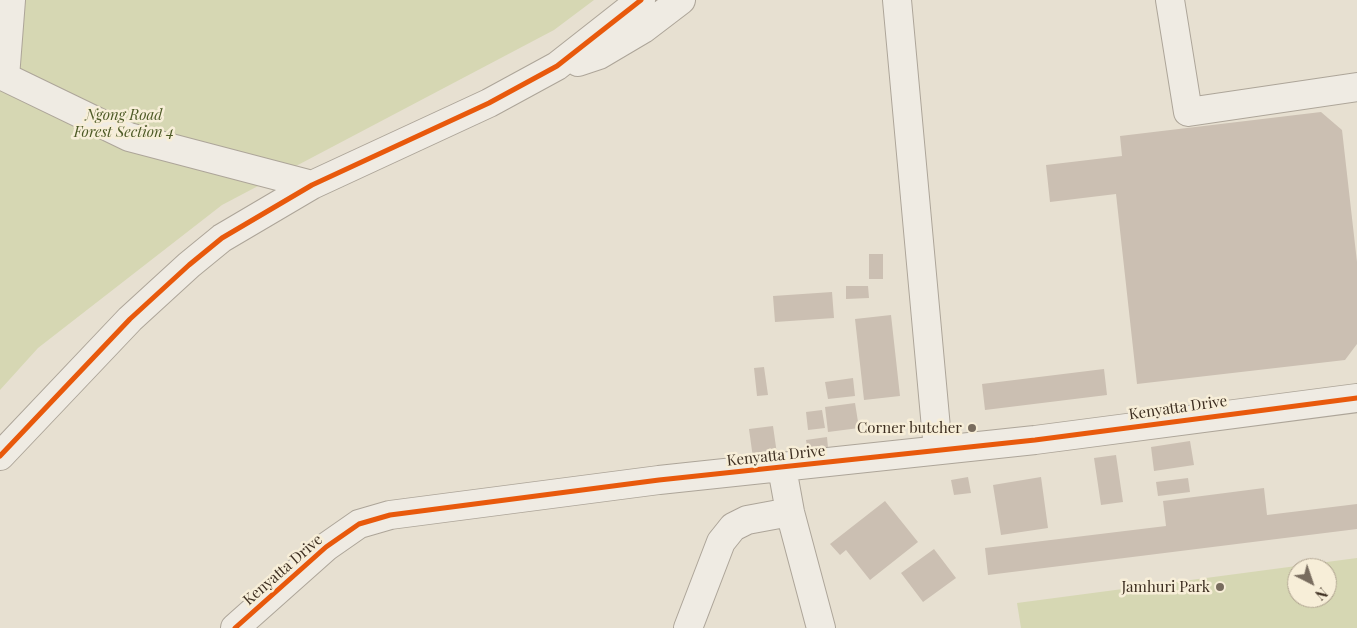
<!DOCTYPE html>
<style>
body{margin:0}
#map{position:relative;width:1357px;height:628px;overflow:hidden;background:#e7e0d1;font-family:"Playfair Display",serif}
canvas{display:block}
.north{position:absolute;left:1287px;top:558px;width:50px;height:50px;box-sizing:border-box;background:#f7eed8;border:1px solid #ada18e;border-radius:50%;rotate:139deg;font-size:14px;font-weight:700;line-height:20px;text-align:center;color:#3d2e20}
.north::after{content:'';display:block;margin:auto;width:18px;height:22px;background:#786c5e;clip-path:polygon(50% 0,100% 100%,50% 72%,0 100%)}
</style>
<div id="map">
<canvas width="1357" height="628"></canvas>
<div class="north">N</div>
</div>
<script>
const g = document.querySelector('canvas').getContext('2d');
g.lineJoin = 'round';
function fillPath(path, color) {
  g.fillStyle = color;
  g.fill(path, 'evenodd');
}
function shape(rows) {
  const path = new Path2D();
  for (const r of rows) {
    path.moveTo(r[0], r[1]);
    for (let i = 2; i < r.length; i += 2) path.lineTo(r[i], r[i + 1]);
  }
  return path;
}
function trace(path, color, width, dash) {
  g.strokeStyle = color;
  g.lineWidth = width;
  g.lineCap = dash ? 'butt' : 'round';
  g.setLineDash(dash || []);
  g.stroke(path);
}
function write(font, color, halo, rows, align = 'center') {
  g.font = font + ' "Playfair Display",serif';
  g.lineWidth = 5;
  g.setLineDash([]);
  g.textBaseline = 'middle';
  g.strokeStyle = halo;
  g.fillStyle = color;
  for (const [text, x, y, turn = 0] of rows) {
    g.save();
    g.translate(x, y);
    g.rotate((+turn || 0) * Math.PI / 180);
    g.textAlign = isNaN(turn) ? turn : align;
    if (halo) g.strokeText(text, 0, 0);
    g.fillText(text, 0, 0);
    g.restore();
  }
}
const green = shape([
 [0,0,594,0,554,30,222,205,38,348,0,390],
 [1357,558,1357,628,1021,628,1017,603],
 [1297,568,1327,568,1327,598,1297,598]
]);
const building = shape([
 [1321,112,1342,130,1357,262,1357,344,1345,360,1137,384,1116,194,1050,202,1046,165,1122,156,1120,136],
 [869,254,883,254,883,279,869,279],
 [846,286,868,286,869,298,846,299],
 [832,292,834,318,775,322,773,296],
 [891,315,900,396,864,400,855,319],
 [764,367,768,395,757,396,754,368],
 [1104,369,1107,395,985,410,982,384],
 [853,378,855,396,828,399,825,382],
 [855,403,859,428,828,432,825,407],
 [822,410,825,428,808,430,806,412],
 [773,426,777,454,753,458,749,429],
 [827,437,828,448,808,451,806,440],
 [1190,441,1194,465,1154,471,1151,447],
 [1116,455,1123,502,1101,505,1094,458],
 [968,477,971,493,954,495,951,480],
 [1041,477,1048,528,1001,535,993,485],
 [1188,478,1190,492,1158,496,1156,482],
 [1264,488,1267,515,1357,504,1357,529,988,575,985,548,1166,526,1163,501],
 [885,501,918,542,870,580,846,550,840,555,830,544],
 [934,549,956,578,923,602,901,573]
]);
const minor = shape([
 [11,0,5,77,129,137,312,185],
 [897,0,938,450],
 [1170,0,1188,112,1357,87],
 [578,62,599,55,643,29,681,0],
 [0,456,130,319,189,265,222,238,312,185,489,103,557,66,641,0],
 [782,468,790,512,821,628],
 [235,628,326,547,359,524,390,515,659,480,1035,440,1357,398],
 [688,628,721,542,733,527,747,520,790,512]
]);
const cycleway = shape([
 [0,456,130,319,189,265,222,238,312,185,489,103,557,66,641,0],
 [235,628,326,547,359,524,390,515,659,480,1035,440,1357,398]
]);
const markers = [
 [972,428,5,"#786c5e"],
 [1220,587,5,"#786c5e"]
];
const parkNames = [
 ["Ngong Road",124,115],
 ["Forest Section 4",124,132]
];
const streetNames = [
 ["Kenyatta Drive",1178,408,-8],
 ["Kenyatta Drive",776,456,-6],
 ["Kenyatta Drive",283,570,-41]
];
const poiNames = [
 ["Corner butcher",962,428],
 ["Jamhuri Park",1210,587]
];
fillPath(green, '#d6d7b3');
fillPath(building, '#cbbfb2');
trace(minor, '#ada599', 30);
trace(minor, '#efebe3', 28);
trace(cycleway, '#e8590c', 5);
for (const [x, y, r, color] of markers) {
  const dot = new Path2D();
  dot.arc(x, y, r, 0, 2 * Math.PI);
  g.fillStyle = color;
  g.fill(dot);
  trace(dot, '#f7eed8', 2);
}
write('italic 15px', '#4d5a26', '#f7eed8', parkNames);
write('15px', '#3d2e20', '#f7eed8', streetNames);
write('15px', '#3d2e20', '#f7eed8', poiNames, 'right');
</script>
